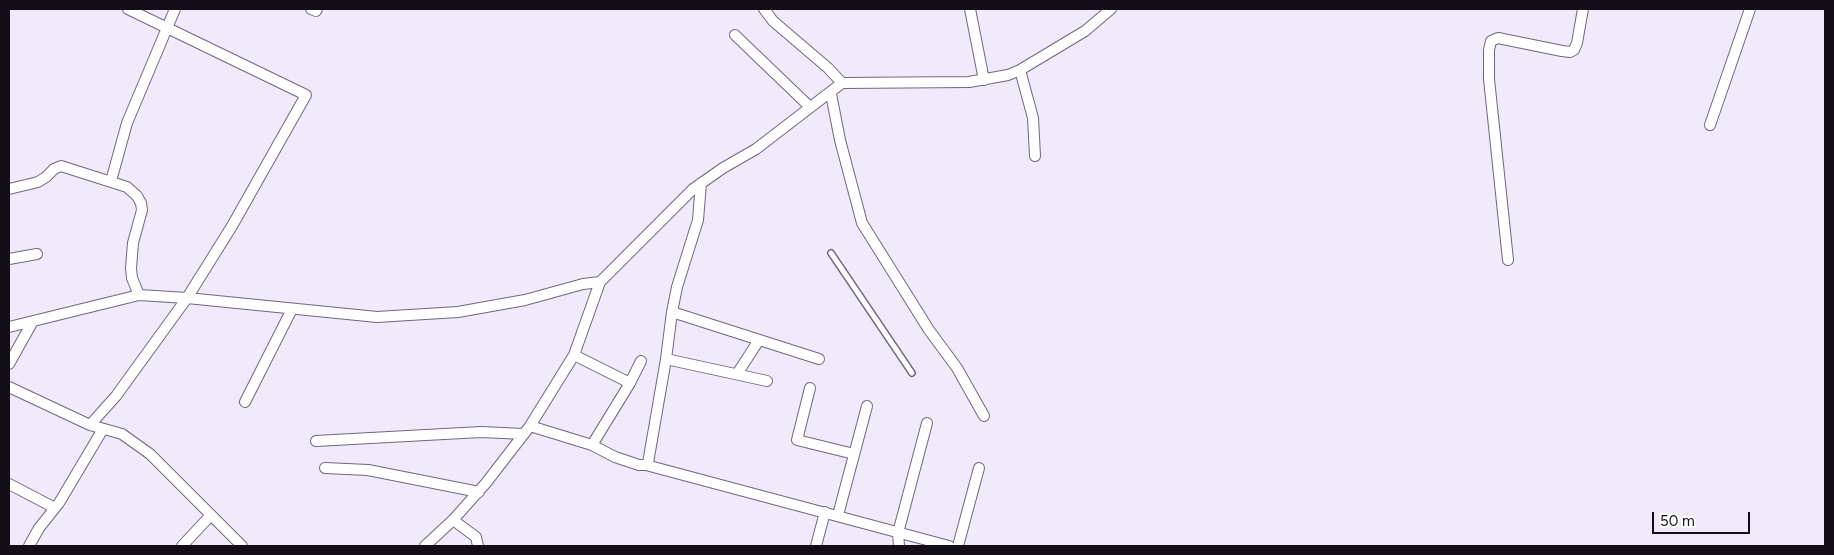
<!DOCTYPE html>
<style>
body{margin:0}
#map{position:relative;width:1834px;height:555px;overflow:hidden;background:#f0eafb;font-family:Figtree,sans-serif}
canvas{display:block}
.frame{position:absolute;inset:0;border:10px solid #120e17;pointer-events:none}
.scale{position:absolute;left:1652px;top:512px;width:98px;height:22px;box-sizing:border-box;border:2px solid #120e17;border-top:0;padding-left:6px;font-size:15px;line-height:18px;white-space:nowrap;color:#120e17;-webkit-text-stroke:4px #fff;paint-order:stroke}
</style>
<div id="map">
<canvas width="1834" height="555"></canvas>
<div class="frame"></div>
<div class="scale">50 m</div>
</div>
<script>
const g = document.querySelector('canvas').getContext('2d');
g.lineJoin = 'round';
function shape(rows) {
  const path = new Path2D();
  for (const r of rows) {
    path.moveTo(r[0], r[1]);
    for (let i = 2; i < r.length; i += 2) path.lineTo(r[i], r[i + 1]);
  }
  return path;
}
function trace(path, color, width, dash) {
  g.strokeStyle = color;
  g.lineWidth = width;
  g.lineCap = dash ? 'butt' : 'round';
  g.setLineDash(dash || []);
  g.stroke(path);
}
const service = shape([
 [831,253,912,373]
]);
const minor = shape([
 [311,9,316,11,317,9],
 [970,9,984,80],
 [735,35,810,107],
 [1020,70,1033,118,1035,156],
 [842,83,969,82,1008,75,1020,70,1085,31,1111,9],
 [831,94,840,140,862,223,929,330,957,368,984,416],
 [1710,125,1750,9],
 [111,181,127,123,175,9],
 [9,189,38,182,46,177,54,169,61,166,127,187,137,196,141,203,142,210,133,243,131,268,132,278,139,295],
 [9,259,37,254],
 [1508,260,1489,79,1489,50,1491,41,1498,38,1562,51,1570,52,1574,50,1577,43,1583,9],
 [672,312,819,359],
 [9,327,139,295,187,298,377,317,458,312,525,300,583,284,600,282],
 [574,355,630,383],
 [666,359,767,381],
 [9,364,33,321],
 [737,374,759,340],
 [9,387,90,425,122,434,150,454,242,546],
 [810,388,797,440,854,454],
 [245,402,292,309],
 [90,425,116,396,187,298,232,226,306,95,128,9],
 [530,426,592,445,615,457,639,465,646,465,648,463,666,359,672,312,677,287,698,220,701,183],
 [316,441,481,432,524,434],
 [592,445,630,383,641,361],
 [646,465,949,546],
 [325,468,368,470,479,492],
 [9,484,55,508],
 [838,515,867,406],
 [453,520,476,537,478,546],
 [29,546,39,528,59,503,103,429],
 [182,546,211,515],
 [425,546,453,520,486,483,530,426,574,355,600,282,693,189,723,168,756,149,842,83,828,68,773,21,764,9],
 [816,546,825,512],
 [899,546,898,533,927,423],
 [958,546,979,468]
]);
trace(service, '#70677f', 8);
trace(minor, '#70677f', 12);
trace(service, '#fff', 5);
trace(minor, '#fff', 10);
</script>
